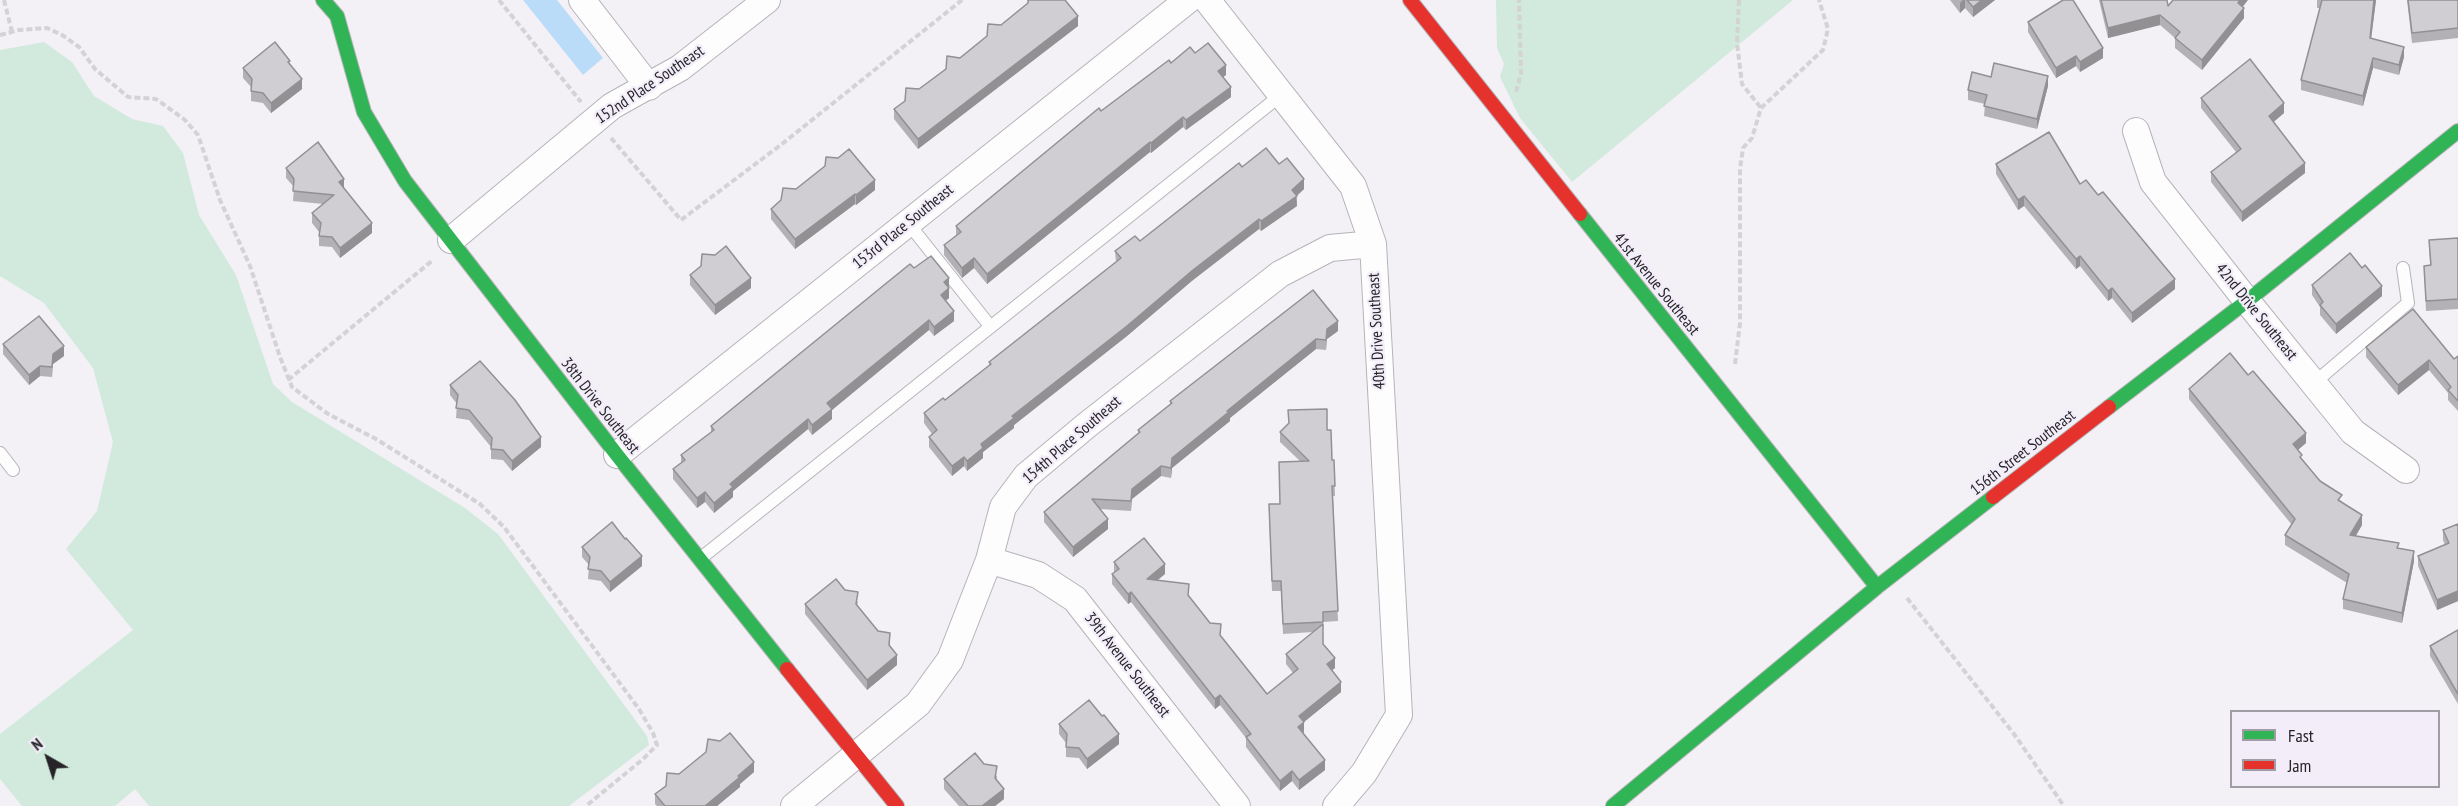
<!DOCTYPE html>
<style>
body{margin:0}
#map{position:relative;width:2458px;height:806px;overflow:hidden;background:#f3f0f6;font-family:"PT Sans Narrow",sans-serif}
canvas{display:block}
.legend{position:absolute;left:2230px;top:710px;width:210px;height:78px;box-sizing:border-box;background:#f2edf9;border:2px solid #a09da5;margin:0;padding:8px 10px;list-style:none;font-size:18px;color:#262428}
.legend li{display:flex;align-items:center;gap:12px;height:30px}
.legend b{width:30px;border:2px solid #a09da5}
.north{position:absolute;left:18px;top:728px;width:60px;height:60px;-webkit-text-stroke:4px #f2edf9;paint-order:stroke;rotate:321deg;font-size:16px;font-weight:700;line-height:24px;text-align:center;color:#262428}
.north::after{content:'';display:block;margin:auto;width:21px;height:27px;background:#262428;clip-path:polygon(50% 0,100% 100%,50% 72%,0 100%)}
</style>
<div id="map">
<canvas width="2458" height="806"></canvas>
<ul class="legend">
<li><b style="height:8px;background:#30b455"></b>Fast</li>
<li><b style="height:8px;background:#e5322d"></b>Jam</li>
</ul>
<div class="north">N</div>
</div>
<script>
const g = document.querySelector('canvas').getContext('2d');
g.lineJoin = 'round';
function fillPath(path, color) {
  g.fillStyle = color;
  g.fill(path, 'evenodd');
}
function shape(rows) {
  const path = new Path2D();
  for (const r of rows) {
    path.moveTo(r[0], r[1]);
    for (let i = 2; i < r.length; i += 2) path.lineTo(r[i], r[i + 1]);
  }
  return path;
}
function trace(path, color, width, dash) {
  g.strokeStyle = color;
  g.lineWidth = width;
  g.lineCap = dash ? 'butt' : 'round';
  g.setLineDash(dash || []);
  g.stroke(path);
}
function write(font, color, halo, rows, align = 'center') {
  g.font = font + ' "PT Sans Narrow",sans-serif';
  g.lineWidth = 4.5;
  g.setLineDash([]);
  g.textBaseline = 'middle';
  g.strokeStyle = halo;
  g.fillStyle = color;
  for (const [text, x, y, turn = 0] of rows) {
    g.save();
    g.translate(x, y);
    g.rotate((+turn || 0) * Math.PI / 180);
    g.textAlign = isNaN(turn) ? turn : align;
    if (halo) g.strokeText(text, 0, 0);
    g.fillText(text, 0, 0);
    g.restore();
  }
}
const green = shape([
 [1496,0,1793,0,1572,182,1520,118,1500,77,1504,64,1497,48],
 [44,42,72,62,94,96,132,119,163,126,183,153,199,215,236,275,273,384,292,402,465,508,498,534,647,736,649,745,569,806,149,806,135,789,115,806,22,806,0,779,0,734,133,630,66,549,97,511,113,442,93,368,44,303,0,276,0,50]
]);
const water = shape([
 [523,0,557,0,603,58,583,75]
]);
const path = shape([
 [4,0,12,32],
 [499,0,581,102],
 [1739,0,1737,43,1742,84,1761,108],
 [0,35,19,30,47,28,62,35,79,47,95,69,128,97,156,99,185,120,198,135,220,200,250,266,280,357,292,387,328,414,376,439,480,504,504,527,639,709,653,733,657,745,642,760,586,806],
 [1516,92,1521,74,1519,0],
 [611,138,681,220,782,144,962,0],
 [1735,364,1740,323,1740,169,1743,148,1752,138,1761,108,1823,50,1828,29,1819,0],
 [288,380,433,260],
 [1907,598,2014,734,2064,806]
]);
const lane = shape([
 [908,223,990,326],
 [2314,383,2408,303,2403,268],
 [0,453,13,470],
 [701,558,1281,95]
]);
const street = shape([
 [582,0,649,87],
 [1207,0,1353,186,1373,244,1399,715,1364,773,1336,806],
 [2136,131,2153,182,2247,301,2353,432,2406,470],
 [451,240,612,106,680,68,767,0],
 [617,455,1188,0],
 [989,560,1038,575,1075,599,1237,806],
 [794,806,918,704,950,660,989,560,1003,507,1026,476,1087,425,1280,274,1330,248,1373,244]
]);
const fast = shape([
 [323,0,337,16,364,112,405,181,617,455,787,669],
 [1580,214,1877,587],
 [2109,407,2247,301,2458,131],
 [1613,806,1877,587,1993,497]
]);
const jam = shape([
 [1410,0,1580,214],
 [1993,497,2109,407],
 [787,669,897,806]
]);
const wall = shape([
 [1950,0,1995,0,1973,17,1965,8,1960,13],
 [2099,0,2167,0,2168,6,2243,7,2244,18,2202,70,2175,48,2175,38,2160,25,2108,38],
 [2317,0,2376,0,2371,38,2404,57,2399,75,2373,68,2363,106,2301,90,2301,80,2320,8,2317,8],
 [2407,0,2458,0,2458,38,2412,43],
 [2028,22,2103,58,2080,72,2076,66,2056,78,2028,32],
 [1001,25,1078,26,918,149,894,119,894,109],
 [1195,53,1226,75,1222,77,1231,97,1186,130,1183,127,1151,153,1150,152,987,284,974,268,962,278,944,255,944,245,956,236,956,226,1101,111,1171,63],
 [290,64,302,89,271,113,263,103,251,101,251,87,243,78,243,68],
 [1991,77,2048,86,2037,129,1984,116,1985,104,1968,100,1968,90],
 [2201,98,2284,113,2273,122,2305,173,2242,222,2211,182,2211,172,2236,152,2201,108],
 [1279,164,1304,189,1297,196,1297,206,1261,231,1259,229,1193,280,1127,336,1014,425,1014,428,983,452,983,458,967,471,964,466,952,476,929,447,929,437,932,434,924,423,924,413,945,400,989,366,989,362,1116,262,1115,251,1140,241,1242,167],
 [1996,164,2080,184,2175,289,2132,323,2112,298,2108,301,2080,266,2076,269,2024,206,2018,210,1996,174],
 [286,168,344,188,372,233,340,258,332,247,319,246,319,232,312,223,312,213,323,204,293,201,294,187,286,178],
 [796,189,875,190,856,205,855,204,795,249,771,219,771,209],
 [2458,238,2458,309,2426,311,2424,266,2430,265,2429,240],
 [914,268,949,278,949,298,945,301,954,321,934,336,929,330,832,410,832,419,812,435,808,429,762,467,733,491,733,497,714,513,705,502,697,508,673,479,673,469,681,463,681,455,711,432,711,426],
 [690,275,751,288,715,315,690,285],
 [2312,285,2382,296,2336,334,2320,315,2320,307,2312,295],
 [1338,331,1327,339,1326,350,1316,349,1230,418,1230,421,1172,468,1171,478,1161,476,1132,499,1131,511,1100,509,1108,529,1073,557,1044,522,1044,512,1138,433,1138,430,1170,404,1170,401],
 [3,344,64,356,53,364,52,377,40,376,29,385,3,354],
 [2366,347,2454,359,2458,356,2458,411,2448,400,2448,393,2429,370,2398,395,2366,357],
 [2248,375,2306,443,2298,450,2302,460,2320,481,2342,502,2362,525,2356,536,2399,549,2414,561,2402,623,2343,609,2343,599,2347,583,2285,545,2285,535,2292,525,2189,399,2189,389],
 [450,385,541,447,512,471,503,460,491,459,491,447,469,420,456,418,457,404,450,395],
 [1327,430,1332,460,1334,460,1335,496,1333,496,1338,621,1323,622,1323,644,1335,668,1332,670,1341,692,1304,722,1304,732,1303,733,1325,770,1299,790,1292,781,1280,791,1246,747,1246,738,1220,705,1215,709,1131,602,1128,604,1112,584,1112,574,1114,573,1114,562,1165,574,1157,580,1189,597,1267,694,1293,673,1286,664,1286,654,1313,632,1283,634,1281,591,1272,591,1269,514,1280,504,1300,461,1280,442,1280,432],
 [2458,524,2458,601,2437,610,2418,566,2418,556,2445,545,2443,540,2443,530],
 [582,547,642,566,610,592,601,581,588,579,589,565,582,557],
 [845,590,858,602,857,606,878,631,890,643,890,647,897,665,867,690,805,614,805,604],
 [2458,630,2458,704,2430,656,2430,646],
 [1059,724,1119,744,1087,769,1079,758,1066,757,1066,743,1059,734],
 [984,764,997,776,997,780,1004,799,995,806,959,806,944,789,944,779],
 [754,772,740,784,740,787,717,806,657,806,655,804,655,794,679,774]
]);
const shadedWall = shape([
 [1963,0,1965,0,1965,8,1960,13,1960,3],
 [1982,0,1995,0,1973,17,1973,7],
 [2240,0,2248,0,2238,13,2238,3],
 [2374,0,2376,0,2370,48,2370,38],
 [2244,8,2244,18,2202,70,2202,60],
 [2160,15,2160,25,2108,38,2108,28],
 [1078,16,1078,26,918,149,918,139],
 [2404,47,2404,57,2399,75,2399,65],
 [2103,48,2103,58,2080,72,2080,62],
 [2076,56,2076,66,2056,78,2056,68],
 [2373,58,2373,68,2363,106,2363,96],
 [1226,65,1226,75,1218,81,1218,71],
 [2048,76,2048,86,2037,129,2037,119],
 [302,79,302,89,271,113,271,103],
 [1231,87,1231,97,1186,130,1186,120],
 [2284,103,2284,113,2269,126,2269,116],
 [1183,117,1183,127,1151,153,1151,143],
 [1150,142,1150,152,987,284,987,274],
 [2305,163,2305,173,2242,222,2242,212],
 [344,179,344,189,339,182],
 [1304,179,1304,189,1296,196,1297,206,1261,231,1261,221,1292,190],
 [875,180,875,190,856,205,856,195],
 [855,194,855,204,795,249,795,239],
 [2024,196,2024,206,2018,210,2018,200],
 [1259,219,1259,229,1193,280,1127,336,1014,425,1014,428,983,452,983,458,967,471,967,461,981,444,1012,416,1193,270],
 [372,223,372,233,340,258,340,248],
 [2080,256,2080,266,2076,269,2076,259],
 [974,258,974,268,962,278,962,268],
 [751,278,751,288,715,315,715,305],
 [949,278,949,298,941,305,941,295,944,282],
 [2175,279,2175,289,2132,323,2132,313],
 [2382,286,2382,296,2336,334,2336,324],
 [2112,288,2112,298,2108,301,2108,291],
 [954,311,954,321,934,336,934,327],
 [929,320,929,330,832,410,832,419,812,435,812,425,827,403],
 [1338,321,1338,331,1327,339,1326,350,1327,329],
 [1316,339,1316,349,1230,418,1230,421,1172,468,1171,478,1171,468,1172,458,1227,411],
 [64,346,64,356,53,364,52,377,53,354],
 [2429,360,2429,370,2398,395,2398,385],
 [40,366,40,376,29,385,29,375],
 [808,419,808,429,762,467,733,491,733,497,714,513,714,503,730,484,762,457],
 [2306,433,2306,443,2293,454,2293,444],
 [541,437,541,447,512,471,512,461],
 [964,457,964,466,952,476,952,466],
 [1161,466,1161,476,1132,499,1131,511,1132,489],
 [705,492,705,502,697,508,697,498],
 [2362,515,2362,525,2350,545,2350,535],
 [1108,519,1108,529,1073,557,1073,547],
 [2414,551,2414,561,2402,623,2402,613],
 [642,556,642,566,610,592,610,582],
 [1165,564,1165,574,1147,589,1147,579],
 [2458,591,2458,601,2437,610,2437,600],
 [1131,592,1131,602,1128,604,1128,594],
 [897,655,897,665,867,690,867,680],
 [1335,658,1335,668,1327,674,1327,664],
 [1341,682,1341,692,1299,726,1299,716],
 [1220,695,1220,705,1215,709,1215,699],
 [1304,722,1304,732,1298,737,1298,727],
 [1119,734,1119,744,1087,769,1087,759],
 [1325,760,1325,770,1299,790,1299,780],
 [754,762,754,772,740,784,740,787,717,806,705,806,738,776],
 [1292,771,1292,781,1280,791,1280,781],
 [1004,789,1004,799,995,806,982,806]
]);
const building = shape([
 [1028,0,1065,0,1078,16,918,139,894,109,905,101,906,88,919,89,946,69,947,56,960,58,987,36,988,24,1001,25,1028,3,1028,0],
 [1967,0,1982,0,1973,7,1967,0],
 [2063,0,2073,0,2103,48,2080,62,2076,56,2056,68,2028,22,2063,0],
 [2101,0,2167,0,2168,6,2173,0,2240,0,2238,3,2244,8,2202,60,2175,38,2180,32,2160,15,2108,28,2101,0],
 [2322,0,2374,0,2370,38,2404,47,2399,65,2373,58,2363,96,2301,80,2322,0],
 [2408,0,2458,0,2458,28,2412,33,2408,0],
 [275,42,290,61,288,62,302,79,271,103,263,93,251,91,252,79,243,68,275,42],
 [1208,43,1226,65,1218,71,1231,87,1186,120,1183,117,1151,143,1150,142,987,274,974,258,962,268,944,245,961,232,956,226,1099,108,1101,111,1169,60,1171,63,1190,47,1195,53,1208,43],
 [2250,59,2284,103,2269,116,2305,163,2242,212,2211,172,2241,149,2201,98,2250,59],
 [1994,63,2048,76,2037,119,1984,106,1987,95,1968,90,1972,72,1991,77,1994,63],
 [2049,132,2080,184,2086,180,2098,195,2103,192,2175,279,2132,313,2112,288,2108,291,2080,256,2076,259,2024,196,2018,200,1996,164,2049,132],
 [318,142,344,179,339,182,372,223,340,248,332,237,319,236,321,223,312,213,334,195,293,191,294,179,286,168,318,142],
 [1266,148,1279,164,1287,158,1304,179,1292,190,1297,196,1261,221,1259,219,1193,270,1127,326,1012,416,1014,418,981,444,983,448,967,461,964,457,952,466,929,437,937,430,924,413,943,398,945,400,991,364,989,362,1121,258,1115,251,1135,236,1140,241,1239,163,1242,167,1266,148],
 [849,149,875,180,856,195,855,194,795,239,771,209,781,200,783,188,796,189,825,166,826,157,838,158,849,149],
 [2458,238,2458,299,2426,301,2424,266,2431,265,2429,240,2458,238],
 [726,246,751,278,715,305,690,275,701,266,702,254,715,255,726,246],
 [2350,253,2362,268,2365,265,2382,286,2336,324,2320,305,2323,302,2312,285,2350,253],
 [931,256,949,278,944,282,949,288,941,295,954,311,934,327,929,320,827,403,832,409,812,425,808,419,762,457,730,484,733,487,714,503,705,492,697,498,673,469,685,460,681,455,714,430,711,426,889,281,910,264,914,268,931,256],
 [1313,290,1338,321,1327,329,1326,340,1316,339,1227,411,1230,411,1172,458,1171,468,1161,466,1132,489,1131,501,1092,499,1108,519,1073,547,1044,512,1140,432,1138,430,1172,403,1170,401,1313,290],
 [2413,309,2454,359,2458,356,2458,401,2448,390,2451,387,2429,360,2398,385,2366,347,2413,309],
 [39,316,64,346,53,354,52,367,40,366,29,375,3,344,39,316],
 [2230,353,2248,375,2253,371,2306,433,2293,444,2302,455,2300,457,2320,481,2342,495,2338,500,2362,515,2350,535,2399,543,2397,548,2414,551,2402,613,2343,599,2349,574,2285,535,2295,519,2189,389,2230,353],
 [480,361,515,400,541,437,512,461,503,450,491,449,492,438,469,410,456,408,458,395,450,385,480,361],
 [1327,409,1327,430,1331,430,1332,460,1334,460,1335,486,1332,486,1338,611,1323,612,1323,622,1283,624,1281,581,1272,581,1269,504,1280,504,1279,462,1309,461,1280,432,1289,423,1288,410,1327,409],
 [612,522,625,539,626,538,642,556,610,582,601,571,588,569,590,557,582,547,612,522],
 [2458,524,2458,591,2437,600,2418,556,2449,543,2443,530,2458,524],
 [1144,538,1165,564,1147,579,1189,584,1188,595,1210,623,1221,624,1220,635,1267,694,1298,669,1286,654,1323,624,1323,644,1335,658,1327,664,1341,682,1299,716,1304,722,1298,727,1325,760,1299,780,1292,771,1280,781,1246,737,1251,734,1220,695,1215,699,1131,592,1128,594,1112,574,1119,569,1114,562,1144,538],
 [836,579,845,590,858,592,856,604,878,631,890,633,889,645,897,655,867,680,805,604,836,579],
 [2458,630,2458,694,2430,646,2458,630],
 [1089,700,1102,716,1104,715,1119,734,1087,759,1079,748,1066,747,1067,734,1059,724,1089,700],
 [730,733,754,762,738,776,740,777,705,806,665,806,655,794,666,786,667,773,679,774,706,752,708,739,720,741,730,733],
 [975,753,984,764,997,766,995,778,1004,789,982,806,968,806,944,779,975,753]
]);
const streetNames = [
 ["152nd Place Southeast",650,85,-34],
 ["153rd Place Southeast",903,227,-39],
 ["41st Avenue Southeast",1656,284,51],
 ["42nd Drive Southeast",2256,312,51],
 ["40th Drive Southeast",1377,331,-93],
 ["38th Drive Southeast",600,406,52],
 ["154th Place Southeast",1072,440,-41],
 ["156th Street Southeast",2023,453,-38],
 ["39th Avenue Southeast",1127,665,52]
];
fillPath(green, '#d1eadd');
fillPath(water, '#badcf9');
trace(lane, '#b6b4b9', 14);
trace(street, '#b6b4b9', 28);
trace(fast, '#b6b4b9', 16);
trace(jam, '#b6b4b9', 16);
trace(path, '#d3d2d4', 4, [6, 3]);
trace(lane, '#fdfdfe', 12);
trace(street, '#fdfdfe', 26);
trace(fast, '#30b455', 14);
trace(jam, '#e5322d', 14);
fillPath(wall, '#b3b1b5');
fillPath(shadedWall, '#929093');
fillPath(building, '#d0ced2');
trace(building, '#929093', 1.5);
write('16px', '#262428', '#f2edf9', streetNames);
</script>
